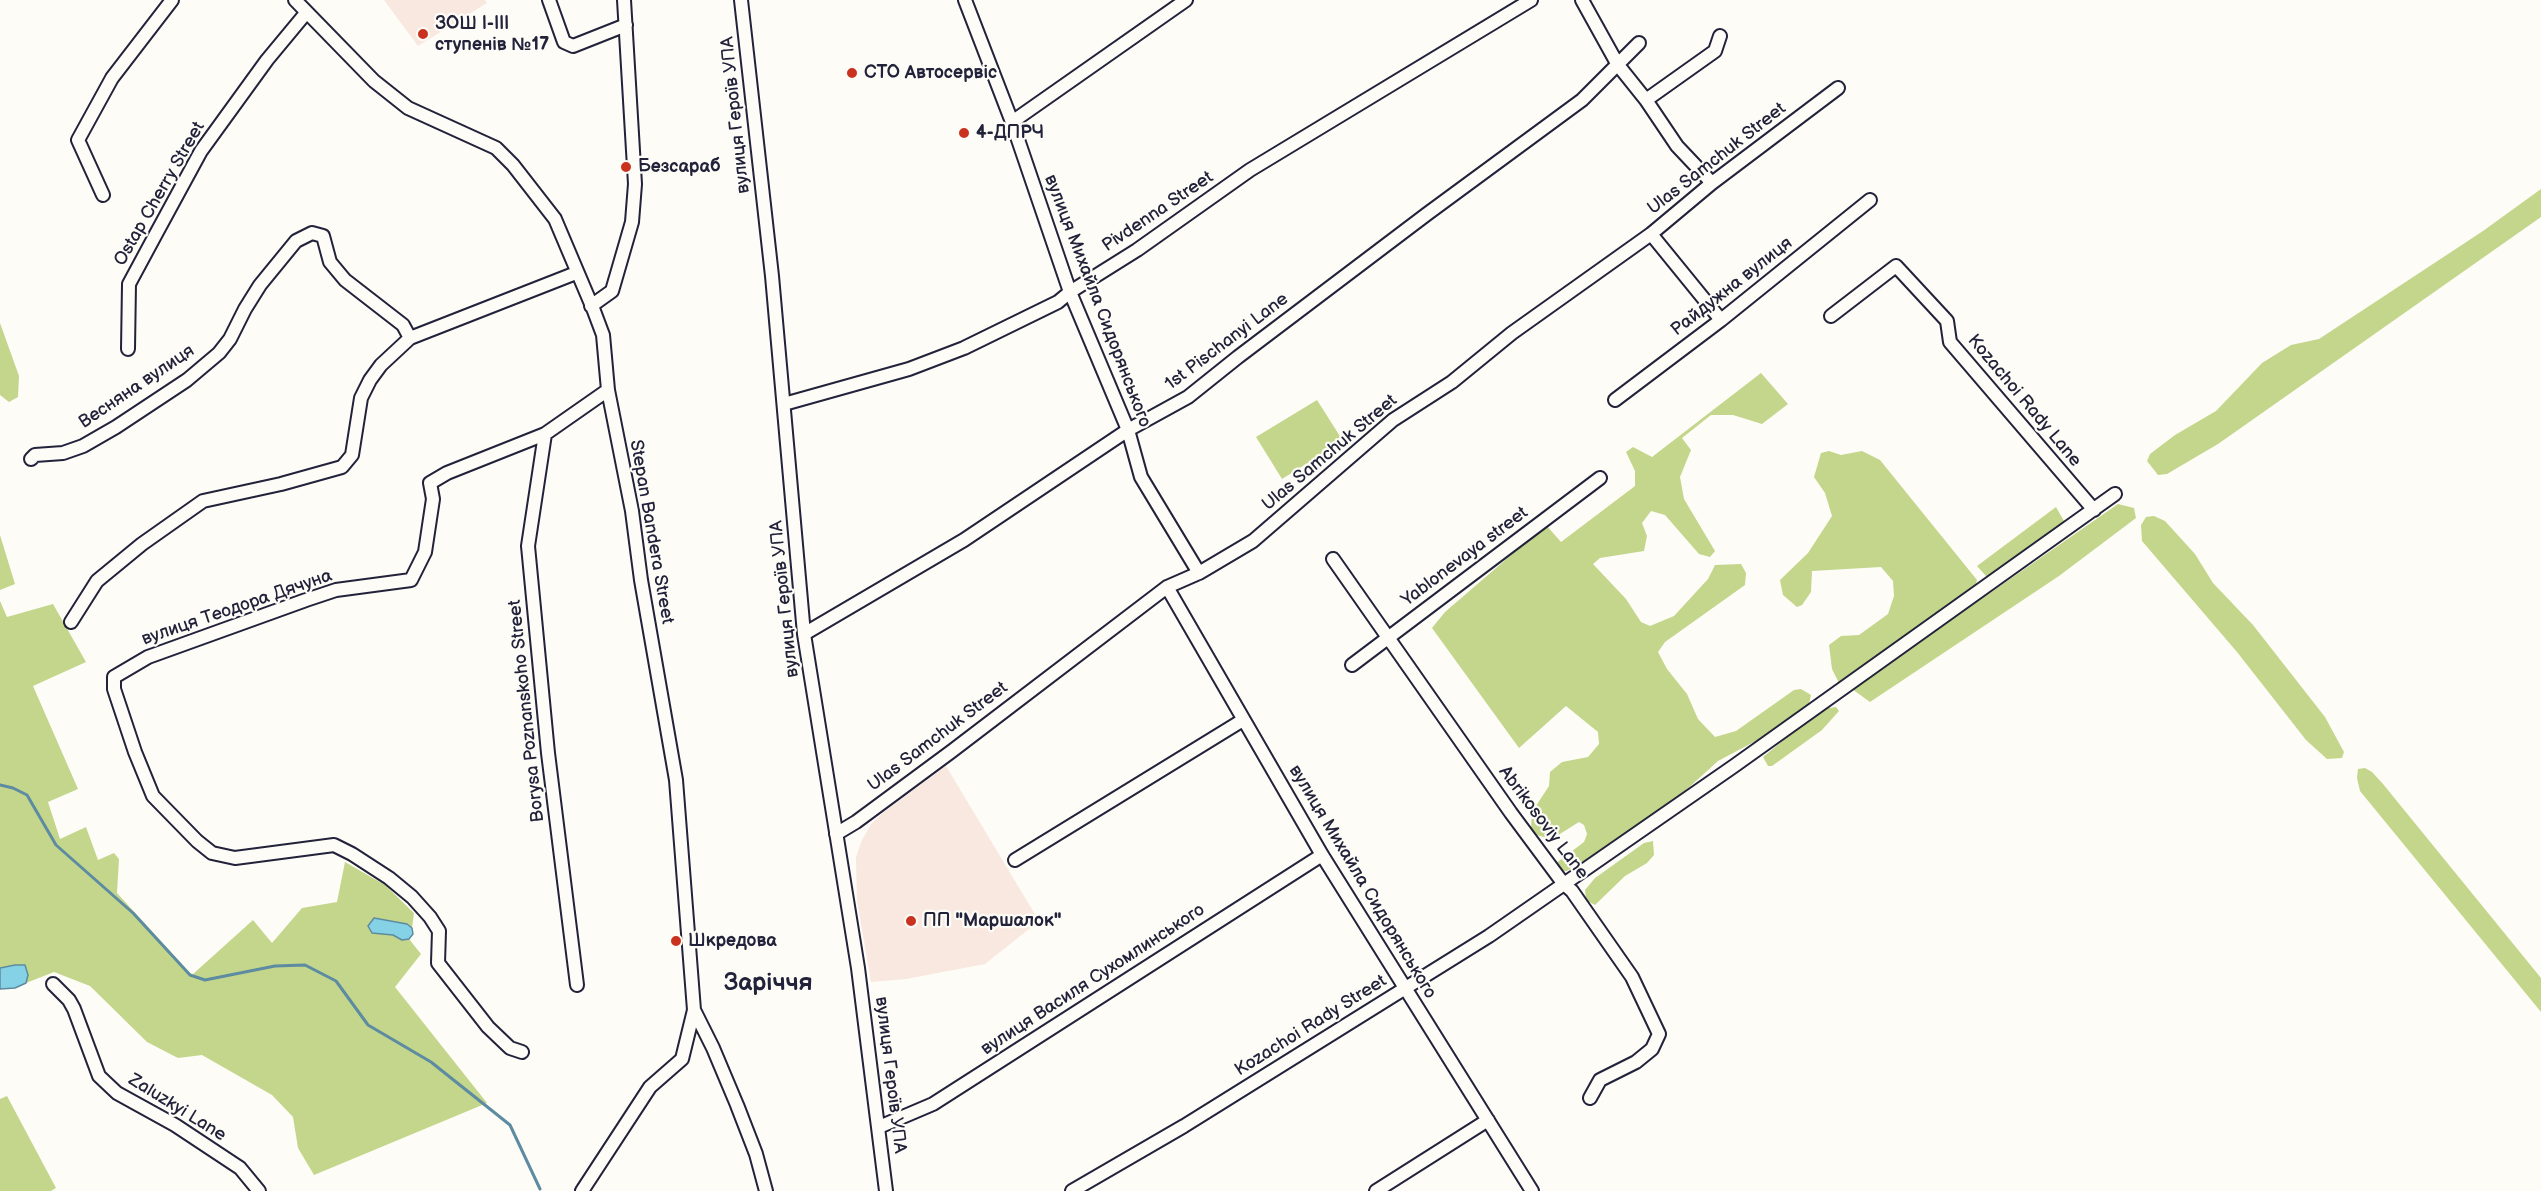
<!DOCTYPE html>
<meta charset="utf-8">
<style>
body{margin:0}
canvas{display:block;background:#fdfcf7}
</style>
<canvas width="2541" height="1191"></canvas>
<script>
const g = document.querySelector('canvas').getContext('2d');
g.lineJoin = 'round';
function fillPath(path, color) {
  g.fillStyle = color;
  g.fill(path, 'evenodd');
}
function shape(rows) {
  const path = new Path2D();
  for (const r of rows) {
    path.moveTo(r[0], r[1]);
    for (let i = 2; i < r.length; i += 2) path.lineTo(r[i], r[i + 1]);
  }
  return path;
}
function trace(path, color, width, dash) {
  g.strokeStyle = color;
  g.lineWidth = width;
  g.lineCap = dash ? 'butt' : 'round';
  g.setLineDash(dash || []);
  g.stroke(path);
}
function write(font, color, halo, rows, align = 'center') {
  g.font = font + ' "Balsamiq Sans",sans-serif';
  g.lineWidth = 4.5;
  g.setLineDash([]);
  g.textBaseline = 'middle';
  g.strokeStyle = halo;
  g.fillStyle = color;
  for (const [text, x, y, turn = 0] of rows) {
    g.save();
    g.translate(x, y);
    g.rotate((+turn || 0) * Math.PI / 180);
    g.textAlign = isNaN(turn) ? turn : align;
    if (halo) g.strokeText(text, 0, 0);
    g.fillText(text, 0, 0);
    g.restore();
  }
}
const built = shape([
 [384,0,485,0,487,3,418,46],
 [946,766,1039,921,985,964,906,979,871,982,857,900,856,857,862,840,872,823,885,811]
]);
const green = shape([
 [2541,189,2541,217,2218,444,2167,474,2158,475,2147,461,2150,454,2175,435,2216,411,2262,363,2291,345,2319,339,2483,231],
 [0,323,19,376,18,397,9,402,0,395],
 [1761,373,1788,404,1762,424,1733,415,1711,415,1682,438,1691,450,1680,477,1684,499,1715,551,1710,557,1699,554,1665,515,1651,511,1642,523,1647,536,1644,551,1600,558,1593,564,1626,599,1641,622,1650,626,1674,616,1708,579,1715,565,1741,564,1746,573,1745,585,1665,642,1658,652,1667,669,1687,694,1698,719,1715,737,1736,731,1794,690,1801,689,1811,695,1808,708,1782,727,1718,761,1665,809,1587,859,1567,871,1558,871,1555,864,1584,842,1587,834,1584,825,1579,822,1555,837,1547,838,1537,835,1531,828,1532,812,1549,786,1550,772,1562,762,1588,757,1599,744,1598,732,1566,706,1519,748,1432,628,1445,612,1546,525,1561,542,1635,486,1635,471,1626,452,1633,447,1652,457],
 [1317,400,1343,441,1282,479,1256,437],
 [1829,451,1841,455,1862,451,1880,460,1977,580,1975,588,1840,685,1832,669,1829,645,1841,636,1859,635,1888,614,1894,596,1893,581,1881,567,1812,571,1811,592,1802,605,1797,607,1783,595,1780,580,1808,553,1832,516,1825,493,1814,477,1821,453],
 [2118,504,2134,508,2136,518,2059,576,1870,702,1852,689],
 [2056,507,2064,521,2064,525,1992,576,1986,576,1977,566],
 [2154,516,2165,521,2195,554,2213,583,2253,625,2325,717,2344,752,2342,758,2327,759,2306,740,2237,652,2142,541,2141,525,2146,517],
 [0,535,15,584,0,590],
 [0,601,7,617,53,604,86,662,33,686,78,789,48,802,60,839,86,827,98,860,114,853,119,859,117,893,192,975,253,920,272,943,302,908,337,902,345,862,385,885,414,913,412,928,407,924,374,918,368,926,372,933,393,935,402,940,409,939,421,954,395,987,487,1103,314,1175,298,1148,293,1117,272,1095,202,1055,178,1058,147,1042,90,986,54,972,26,983,28,975,15,965,0,968],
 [1836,707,1839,711,1822,730,1772,766,1768,766,1763,757,1822,709],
 [2365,768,2372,772,2383,784,2541,978,2541,1012,2360,791,2357,778,2358,769],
 [1653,841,1654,855,1647,863,1625,876,1595,905,1586,900,1585,890,1595,878,1644,843],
 [7,1096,56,1188,51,1191,0,1191,0,1099]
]);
const water = shape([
 [374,918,407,924,412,928,413,934,409,939,402,940,393,935,372,933,368,926,374,918],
 [15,965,25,965,28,975,26,983,15,988,0,989,0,968,15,965]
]);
const stream = shape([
 [0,785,13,788,27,795,56,845,133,913,190,975,205,980,275,966,305,965,336,981,368,1025,431,1062,510,1125,540,1189]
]);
const minor = shape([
 [295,0,374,81,408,108,496,148,513,165,555,219,594,311,603,335,608,390,632,511,641,580,676,780,694,1010,713,1048,737,1105,756,1154,766,1191],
 [549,0,564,42,573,46,626,25],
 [741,0,772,276,804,634,858,968,886,1191],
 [965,0,1012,122,1070,292,1128,430,1141,477,1199,573],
 [1582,0,1618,65,1646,100,1677,146,1712,183],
 [1646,100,1715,51,1720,36],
 [1012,122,1186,0],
 [103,195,78,140,112,78,172,0],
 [1651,234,1721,320],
 [591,306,612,291,632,222,635,184,624,0],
 [1831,316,1896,266,1947,321,1950,342,2094,510],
 [128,349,129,284,157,232,201,151,267,60,306,13],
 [1615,400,1721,320,1870,200],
 [784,404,909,369,964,348,1058,302,1070,292,1137,250,1250,170,1531,0],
 [545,434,528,546,548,753,577,985],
 [31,459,35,455,63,453,83,446,116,427,187,380,219,353,230,339,245,309,260,285,296,241,312,233,323,236,330,262,345,280,403,325,410,338],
 [1333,559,1511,813,1563,883,1572,891,1632,977,1659,1034,1652,1049,1636,1062,1600,1080,1590,1098],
 [1167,587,1322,855,1532,1191],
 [71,622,97,581,142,544,203,501,281,484,342,467,352,455,361,398,370,380,381,365,410,338,576,273],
 [804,634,964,540,1128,430,1188,397,1238,357,1427,214,1582,100,1639,43],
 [1352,665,1600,478],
 [836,834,856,822,952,751,1167,587,1199,573,1253,541,1393,420,1452,382,1512,333,1651,234,1712,183,1838,88],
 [1015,860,1243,720],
 [53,984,69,1000,74,1009,99,1076,117,1093,175,1125,240,1168,259,1191],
 [522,1052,510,1048,488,1027,438,963,439,931,430,917,412,897,389,878,352,854,334,845,235,858,212,853,197,841,153,796,135,752,114,689,114,677,148,657,306,600,336,590,411,580,425,552,433,499,430,483,447,473,545,434,608,390],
 [879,1127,933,1104,1322,855],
 [582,1191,650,1087,682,1059,694,1010],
 [1072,1191,1184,1126,1489,936,1734,766,2115,494],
 [1376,1191,1488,1120]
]);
const markers = [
 [423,34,6,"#c8321e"],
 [852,73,6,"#c8321e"],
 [964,133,6,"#c8321e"],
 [626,167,6,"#c8321e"],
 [911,921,6,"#c8321e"],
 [676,941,6,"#c8321e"]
];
const poiNames = [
 ["ЗОШ І-ІІІ",435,24],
 ["ступенів №17",435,45],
 ["СТО Автосервіс",864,73],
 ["4-ДПРЧ",976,133],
 ["Безсараб",638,167],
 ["ПП \"Маршалок\"",923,921],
 ["Шкредова",688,941]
];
const streetNames = [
 ["вулиця Героїв УПА",736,115,-96],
 ["Ulas Samchuk Street",1717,159,-38],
 ["Ostap Cherry Street",160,194,-60],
 ["Pivdenna Street",1158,212,-34],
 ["Райдужна вулиця",1732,287,-38],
 ["вулиця Михайла Сидорянського",1097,301,69],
 ["1st Pischanyi Lane",1227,342,-37],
 ["Весняна вулиця",137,387,-34],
 ["Kozachoi Rady Lane",2024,401,50],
 ["Ulas Samchuk Street",1330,453,-40],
 ["Stepan Bandera Street",651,532,80],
 ["Yablonevaya street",1465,557,-37],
 ["вулиця Героїв УПА",785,599,-96],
 ["вулиця Теодора Дячуна",237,608,-19],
 ["Borysa Poznanskoho Street",527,711,-96],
 ["Ulas Samchuk Street",938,737,-37],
 ["Abrikosoviy Lane",1543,823,53],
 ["вулиця Михайла Сидорянського",1362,882,59],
 ["вулиця Василя Сухомлинського",1093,980,-33],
 ["Kozachoi Rady Street",1311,1026,-32],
 ["вулиця Героїв УПА",890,1075,83],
 ["Zaluzkyi Lane",177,1108,32]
];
const districtNames = [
 ["Заріччя",768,984]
];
fillPath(built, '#f9e8df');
fillPath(green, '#c4d68b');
fillPath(water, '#85d1e5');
trace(water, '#5d8ba1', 1.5);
trace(stream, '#5d8ba1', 3);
trace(minor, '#22223b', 16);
trace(minor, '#fdfcf7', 12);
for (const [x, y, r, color] of markers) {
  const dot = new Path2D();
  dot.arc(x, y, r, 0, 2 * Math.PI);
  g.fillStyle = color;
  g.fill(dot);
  trace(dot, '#fdfcf7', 2);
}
write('bold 18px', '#22223b', '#fdfcf7', poiNames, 'left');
write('18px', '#22223b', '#fdfcf7', streetNames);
write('bold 24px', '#22223b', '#fdfcf7', districtNames);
</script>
